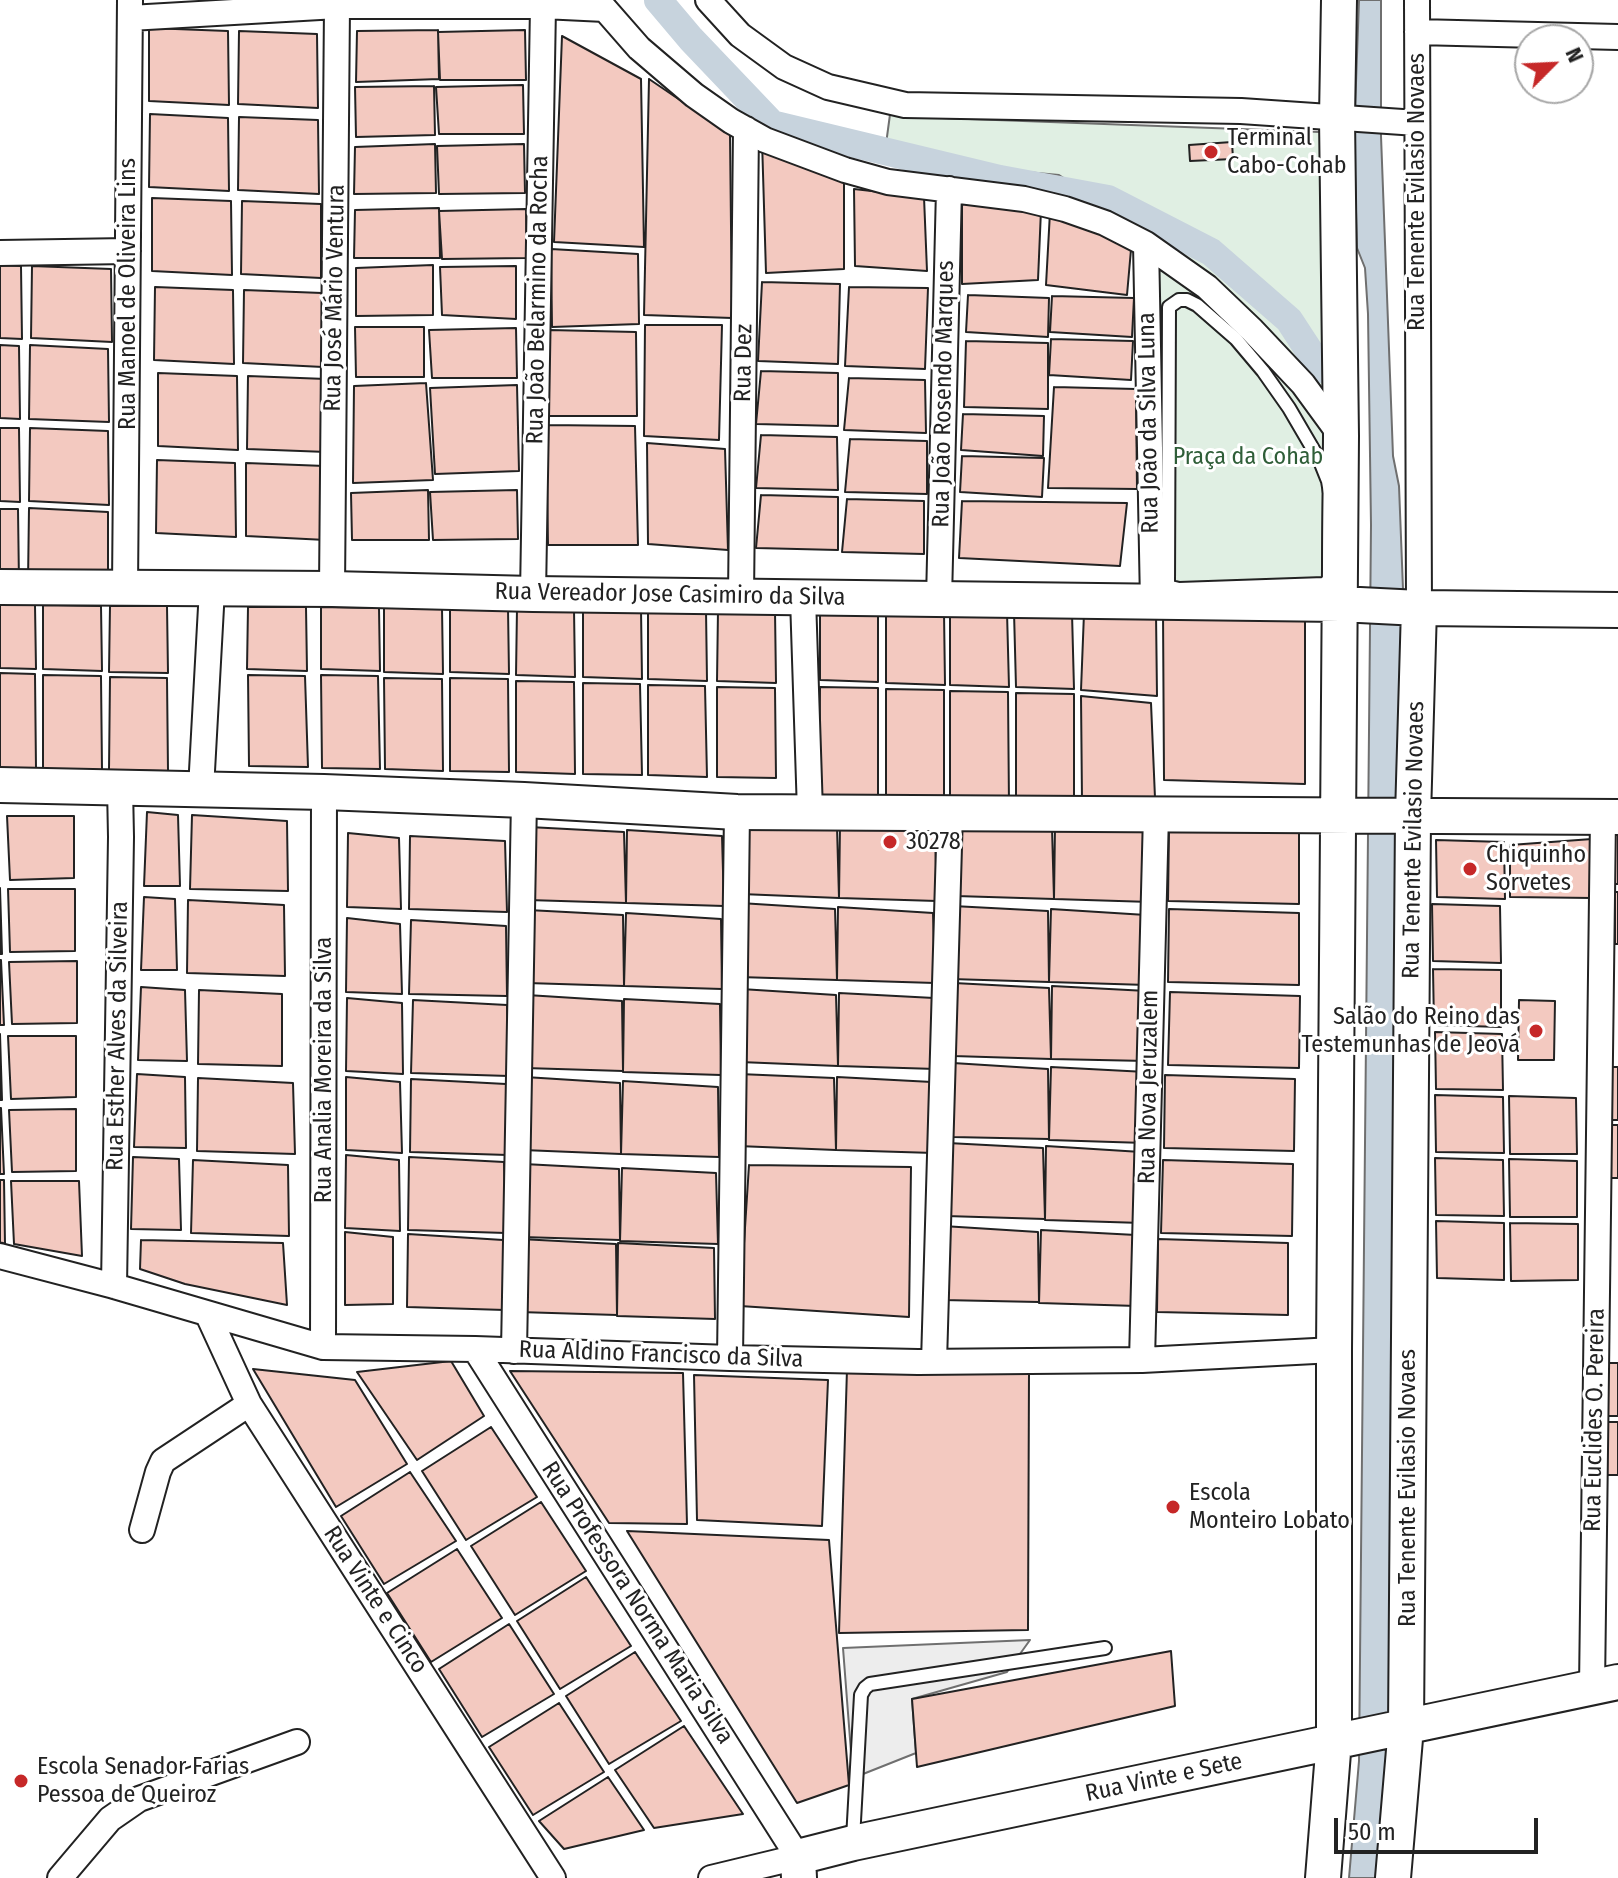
<!DOCTYPE html>
<meta charset="utf-8">
<style>
body{margin:0}
#map{position:relative;width:1618px;height:1878px;overflow:hidden;background:#fff;font-family:"Fira Sans Condensed",sans-serif}
canvas{display:block}
.north{position:absolute;left:1514px;top:24px;width:80px;height:80px;box-sizing:border-box;background:#fff;border:2px solid #a7a7a7;border-radius:50%;rotate:66deg;font-size:22px;font-weight:700;line-height:32px;text-align:center;color:#222}
.north::after{content:'';display:block;margin:auto;width:28px;height:36px;background:#c62828;clip-path:polygon(50% 0,100% 100%,50% 72%,0 100%)}
.scale{position:absolute;left:1334px;top:1818px;width:204px;height:36px;box-sizing:border-box;border:4px solid #222;border-top:0;padding-left:10px;font-size:24px;line-height:28px;white-space:nowrap;color:#222;-webkit-text-stroke:6px #fff;paint-order:stroke}
</style>
<div id="map">
<canvas width="1618" height="1878"></canvas>
<div class="north">N</div>
<div class="scale">50 m</div>
</div>
<script>
const g = document.querySelector('canvas').getContext('2d');
g.lineJoin = 'round';
function fillPath(path, color) {
  g.fillStyle = color;
  g.fill(path, 'evenodd');
}
function shape(rows) {
  const path = new Path2D();
  for (const r of rows) {
    path.moveTo(r[0], r[1]);
    for (let i = 2; i < r.length; i += 2) path.lineTo(r[i], r[i + 1]);
  }
  return path;
}
function trace(path, color, width, dash) {
  g.strokeStyle = color;
  g.lineWidth = width;
  g.lineCap = dash ? 'butt' : 'round';
  g.setLineDash(dash || []);
  g.stroke(path);
}
function write(font, color, halo, rows, align = 'center') {
  g.font = font + ' "Fira Sans Condensed",sans-serif';
  g.lineWidth = 6;
  g.setLineDash([]);
  g.textBaseline = 'middle';
  g.strokeStyle = halo;
  g.fillStyle = color;
  for (const [text, x, y, turn = 0] of rows) {
    g.save();
    g.translate(x, y);
    g.rotate((+turn || 0) * Math.PI / 180);
    g.textAlign = isNaN(turn) ? turn : align;
    if (halo) g.strokeText(text, 0, 0);
    g.fillText(text, 0, 0);
    g.restore();
  }
}
const green = shape([
 [891,107,915,117,1320,132,1336,408,1338,587,1156,596,1157,239,1059,175,884,159,891,107]
]);
const parking = shape([
 [1030,1640,1007,1672,912,1699,916,1753,853,1778,843,1648,1030,1640]
]);
const water = shape([
 [1359,0,1381,0,1381,136,1391,402,1393,456,1399,486,1403,589,1398,892,1391,1706,1377,1878,1349,1878,1359,1761,1371,525,1368,314,1365,268,1357,248,1354,138,1359,0]
]);
const canal = shape([
 [658,0,691,39,772,124,1000,179,1108,199,1211,252,1289,320,1321,369]
]);
const building = shape([
 [149,28,228,31,229,105,149,101,149,28],
 [438,30,439,79,356,82,357,31,438,30],
 [525,30,526,80,440,80,438,32,525,30],
 [239,31,317,34,318,108,238,104,239,31],
 [562,36,641,79,644,247,554,242,562,36],
 [649,79,730,134,732,318,644,315,649,79],
 [523,85,524,134,439,134,436,87,523,85],
 [434,86,435,135,356,137,355,87,434,86],
 [150,114,228,118,229,191,149,187,150,114],
 [239,117,318,120,319,194,238,190,239,117],
 [762,140,844,178,844,269,766,273,762,140],
 [1232,142,1233,159,1190,161,1189,145,1232,142],
 [435,144,436,193,354,194,355,147,435,144],
 [524,144,525,193,439,194,437,146,524,144],
 [854,189,924,197,927,271,855,266,854,189],
 [962,195,1041,210,1038,280,962,284,962,195],
 [152,198,231,201,232,275,152,271,152,198],
 [242,201,321,204,321,278,241,274,242,201],
 [439,208,440,258,354,258,355,210,439,208],
 [526,209,527,258,442,259,439,211,526,209],
 [1050,212,1132,238,1127,295,1046,285,1050,212],
 [551,249,638,254,639,324,552,327,551,249],
 [0,265,21,266,22,339,0,338,0,265],
 [433,265,433,315,356,316,356,268,433,265],
 [32,266,111,269,112,342,31,338,32,266],
 [516,266,516,319,442,315,440,267,516,266],
 [762,282,840,284,838,364,758,361,762,282],
 [155,287,233,290,234,364,154,360,155,287],
 [849,287,928,288,925,369,845,366,849,287],
 [244,290,322,293,323,367,243,363,244,290],
 [968,295,1049,298,1048,337,966,332,968,295],
 [1052,296,1134,298,1132,337,1050,332,1052,296],
 [645,325,722,325,719,440,644,436,645,325],
 [355,327,424,327,424,377,356,377,355,327],
 [516,328,517,378,432,378,429,330,516,328],
 [549,330,636,332,637,416,547,416,549,330],
 [1051,339,1133,341,1131,380,1049,375,1051,339],
 [966,341,1048,343,1048,409,964,407,966,341],
 [0,345,19,346,20,419,0,418,0,345],
 [30,345,108,349,109,422,29,419,30,345],
 [761,371,838,373,838,426,756,424,761,371],
 [158,373,237,376,238,450,158,446,158,373],
 [248,376,326,379,327,452,247,449,248,376],
 [849,378,925,380,926,433,844,430,849,378],
 [426,383,433,480,353,483,354,386,426,383],
 [517,385,519,471,435,474,430,388,517,385],
 [1054,387,1136,389,1137,489,1048,488,1054,387],
 [963,414,1044,416,1043,456,961,450,963,414],
 [546,425,635,426,638,545,548,545,546,425],
 [0,428,19,428,20,502,0,501,0,428],
 [30,428,108,431,109,505,29,501,30,428],
 [761,435,837,437,838,490,756,488,761,435],
 [850,439,927,441,927,494,845,492,850,439],
 [647,443,725,449,728,550,648,544,647,443],
 [962,456,1044,458,1042,497,960,492,962,456],
 [157,460,235,463,236,537,156,533,157,460],
 [246,463,325,466,326,540,246,536,246,463],
 [428,490,429,540,352,540,351,493,428,490],
 [517,490,518,539,433,540,430,492,517,490],
 [761,495,838,497,838,550,756,548,761,495],
 [847,499,924,501,924,554,842,552,847,499],
 [962,501,1127,503,1120,566,959,558,962,501],
 [29,508,108,512,108,585,28,582,29,508],
 [0,509,18,509,19,583,0,582,0,509],
 [0,605,35,605,36,669,0,668,0,605],
 [43,605,101,606,102,671,43,669,43,605],
 [110,606,167,606,168,673,109,672,110,606],
 [248,607,306,607,307,671,247,669,248,607],
 [321,607,379,608,380,671,321,669,321,607],
 [384,608,442,608,443,674,384,672,384,608],
 [450,608,508,608,509,674,450,672,450,608],
 [517,608,574,609,575,677,516,675,517,608],
 [583,609,641,609,642,679,583,677,583,609],
 [648,610,706,610,707,681,648,679,648,610],
 [718,610,775,611,776,683,717,681,718,610],
 [1163,610,1305,614,1305,784,1164,780,1163,610],
 [820,611,878,611,878,682,820,680,820,611],
 [886,611,944,612,945,685,886,683,886,611],
 [950,612,1007,612,1009,687,950,685,950,612],
 [1014,612,1072,613,1074,689,1016,687,1014,612],
 [1084,613,1156,613,1157,696,1081,690,1084,613],
 [0,673,35,674,36,769,0,768,0,673],
 [43,675,101,676,102,770,43,769,43,675],
 [248,675,305,676,308,767,249,766,248,675],
 [321,675,378,676,380,769,322,768,321,675],
 [110,677,167,678,168,771,109,770,110,677],
 [384,678,442,679,443,771,385,769,384,678],
 [450,678,508,679,509,772,450,771,450,678],
 [516,681,574,682,575,774,516,772,516,681],
 [583,683,640,684,642,775,583,774,583,683],
 [648,685,705,686,707,777,648,775,648,685],
 [717,687,775,688,776,778,717,777,717,687],
 [820,687,878,688,878,801,819,799,820,687],
 [886,689,944,690,944,804,886,802,886,689],
 [950,691,1008,692,1009,806,950,804,950,691],
 [1016,693,1074,694,1074,808,1016,806,1016,693],
 [1081,696,1151,703,1155,798,1082,802,1081,696],
 [147,812,178,815,180,886,144,886,147,812],
 [192,815,287,821,288,891,190,889,192,815],
 [7,816,74,816,74,878,10,880,7,816],
 [742,821,837,827,839,898,741,894,742,821],
 [957,823,1052,828,1054,899,956,896,957,823],
 [840,825,935,830,937,901,839,898,840,825],
 [1055,826,1150,831,1151,902,1054,899,1055,826],
 [529,827,624,832,626,903,528,900,529,827],
 [1169,828,1299,832,1299,904,1168,901,1169,828],
 [627,830,722,836,724,906,626,903,627,830],
 [1614,831,1618,831,1618,884,1615,884,1614,831],
 [348,833,399,838,401,909,347,907,348,833],
 [410,836,505,841,507,912,409,909,410,836],
 [1592,839,1592,898,1510,897,1510,845,1592,839],
 [1436,840,1504,842,1505,899,1437,897,1436,840],
 [0,888,2,954,0,954,0,888],
 [8,889,75,889,75,951,10,952,8,889],
 [1615,892,1618,892,1618,944,1615,944,1615,892],
 [144,897,175,899,177,970,141,970,144,897],
 [188,900,284,905,285,976,187,973,188,900],
 [740,903,835,909,837,980,739,977,740,903],
 [1432,904,1500,906,1501,963,1433,961,1432,904],
 [953,906,1048,911,1049,982,951,979,953,906],
 [838,907,933,913,935,983,837,980,838,907],
 [1051,909,1146,915,1147,985,1049,982,1051,909],
 [1169,909,1299,913,1299,985,1168,982,1169,909],
 [528,910,623,915,624,986,527,983,528,910],
 [626,913,721,919,722,989,624,986,626,913],
 [347,918,400,924,402,994,346,992,347,918],
 [411,920,506,926,507,996,409,994,411,920],
 [0,960,1,960,4,1025,0,1025,0,960],
 [77,961,77,1023,12,1024,9,962,77,961],
 [1433,969,1501,970,1501,1027,1434,1025,1433,969],
 [954,983,1049,988,1051,1059,953,1056,954,983],
 [1052,986,1147,991,1147,1061,1051,1059,1052,986],
 [141,987,185,990,187,1061,138,1060,141,987],
 [741,989,836,995,838,1066,740,1062,741,989],
 [199,990,282,994,282,1066,198,1064,199,990],
 [1170,992,1300,996,1299,1068,1168,1065,1170,992],
 [839,993,934,998,936,1069,838,1066,839,993],
 [527,995,622,1001,623,1071,525,1068,527,995],
 [347,998,402,1003,403,1074,346,1071,347,998],
 [624,999,720,1004,721,1075,623,1072,624,999],
 [413,1000,507,1005,509,1076,411,1073,413,1000],
 [1519,1000,1555,1001,1554,1060,1518,1060,1519,1000],
 [1435,1032,1502,1034,1503,1090,1436,1089,1435,1032],
 [0,1034,2,1100,0,1100,0,1034],
 [8,1036,76,1036,76,1097,11,1099,8,1036],
 [953,1063,1048,1069,1049,1139,952,1137,953,1063],
 [1051,1067,1146,1072,1145,1143,1049,1140,1051,1067],
 [1611,1067,1618,1067,1618,1120,1612,1120,1611,1067],
 [137,1074,185,1077,186,1148,134,1147,137,1074],
 [739,1074,834,1078,836,1150,738,1146,739,1074],
 [1165,1075,1295,1079,1294,1151,1164,1148,1165,1075],
 [346,1077,400,1082,402,1153,346,1150,346,1077],
 [525,1077,620,1083,621,1154,523,1150,525,1077],
 [837,1077,932,1082,934,1153,836,1150,837,1077],
 [198,1078,293,1083,295,1154,197,1151,198,1078],
 [411,1079,506,1084,508,1155,410,1152,411,1079],
 [623,1081,718,1087,719,1157,621,1154,623,1081],
 [1435,1095,1503,1097,1504,1153,1436,1152,1435,1095],
 [1509,1096,1576,1098,1577,1154,1510,1154,1509,1096],
 [0,1108,1,1108,4,1174,0,1174,0,1108],
 [76,1109,76,1171,12,1172,9,1110,76,1109],
 [1609,1125,1618,1125,1618,1178,1610,1178,1609,1125],
 [948,1143,1043,1148,1045,1219,946,1216,948,1143],
 [1046,1146,1141,1152,1142,1223,1045,1220,1046,1146],
 [346,1155,399,1160,400,1231,345,1228,346,1155],
 [133,1157,179,1159,181,1230,131,1229,133,1157],
 [409,1157,504,1162,506,1233,408,1230,409,1157],
 [1435,1158,1503,1160,1504,1216,1436,1215,1435,1158],
 [1509,1159,1577,1161,1577,1217,1510,1217,1509,1159],
 [193,1160,288,1165,289,1236,191,1233,193,1160],
 [1163,1160,1293,1164,1292,1236,1161,1233,1163,1160],
 [524,1164,619,1169,620,1240,522,1237,524,1164],
 [749,1165,911,1167,909,1317,740,1306,749,1165],
 [622,1168,716,1173,718,1244,620,1241,622,1168],
 [0,1180,4,1180,5,1244,0,1242,0,1180],
 [11,1181,79,1181,82,1256,14,1244,11,1181],
 [1436,1221,1504,1223,1504,1280,1437,1278,1436,1221],
 [1510,1223,1578,1224,1578,1280,1511,1281,1510,1223],
 [943,1226,1038,1232,1039,1302,942,1300,943,1226],
 [1041,1230,1136,1235,1137,1306,1039,1303,1041,1230],
 [345,1232,393,1237,393,1304,345,1305,345,1232],
 [408,1234,503,1240,505,1310,407,1307,408,1234],
 [520,1239,616,1244,617,1315,519,1312,520,1239],
 [1158,1239,1288,1243,1288,1315,1157,1312,1158,1239],
 [141,1240,283,1243,287,1305,185,1284,140,1269,141,1240],
 [618,1243,714,1248,715,1319,617,1316,618,1243],
 [451,1361,484,1416,417,1460,357,1372,451,1361],
 [1604,1363,1618,1363,1618,1416,1605,1416,1604,1363],
 [253,1369,355,1380,407,1464,336,1507,253,1369],
 [847,1369,1029,1371,1028,1630,839,1633,847,1369],
 [510,1371,683,1373,687,1524,609,1523,510,1371],
 [694,1375,828,1380,822,1526,697,1520,694,1375],
 [1602,1422,1618,1422,1618,1475,1603,1475,1602,1422],
 [491,1427,537,1497,466,1540,422,1471,491,1427],
 [410,1472,456,1541,384,1584,341,1516,410,1472],
 [541,1502,586,1571,515,1615,471,1546,541,1502],
 [627,1531,829,1540,849,1785,797,1803,627,1531],
 [457,1549,502,1618,431,1662,387,1593,457,1549],
 [586,1577,631,1646,560,1689,517,1621,586,1577],
 [509,1624,554,1694,482,1737,439,1669,509,1624],
 [1171,1651,1175,1706,917,1767,912,1699,1171,1651],
 [635,1652,681,1721,609,1764,566,1696,635,1652],
 [559,1703,604,1772,533,1815,489,1747,559,1703],
 [684,1726,743,1814,654,1828,615,1770,684,1726],
 [608,1777,644,1830,564,1849,539,1821,608,1777]
]);
const lane = shape([
 [1179,300,1187,300,1197,305,1236,339,1263,371,1289,408,1320,461,1328,481,1330,493,1329,577,1329,580,1324,584,1179,589,1171,587,1168,584,1169,307,1179,300],
 [853,1839,861,1695,865,1688,870,1684,1105,1648]
]);
const street = shape([
 [597,0,639,48,694,95,731,121,765,140,845,170,888,182,1024,199,1065,209,1105,223,1146,244,1207,287,1252,330,1303,384,1341,436],
 [708,0,740,35,784,67,828,87,905,105,1241,111,1417,123],
 [1417,0,1419,608],
 [130,18,337,6,543,6,605,9],
 [1417,32,1618,37],
 [1146,244,1153,602],
 [0,253,128,251],
 [125,588,130,0],
 [332,589,337,6,332,0],
 [533,594,543,6],
 [741,597,746,129],
 [803,598,810,812],
 [939,599,949,189],
 [201,789,212,589],
 [0,1256,114,1286,323,1347,475,1349,730,1358,918,1362,1142,1360,1334,1350],
 [114,1286,121,837,120,787],
 [208,1315,249,1404,553,1878],
 [323,1347,324,792],
 [475,1349,798,1857,711,1878],
 [514,1351,524,800],
 [730,1358,737,812],
 [1142,1360,1156,814],
 [934,1362,950,812],
 [142,1530,158,1472,163,1461,249,1404],
 [1592,1687,1603,817],
 [60,1878,110,1819,139,1799,297,1742]
]);
const secondary = shape([
 [0,587,332,589,533,594,1340,604,1419,608,1618,610],
 [0,785,324,792,524,800,737,812,1618,817],
 [799,1878,798,1857,853,1843,1618,1682],
 [1323,1878,1334,1740,1334,1350,1341,436,1337,118,1339,0],
 [1393,1878,1406,1727,1413,816,1419,608]
]);
const markers = [
 [1211,152,8,"#c62828"],
 [890,842,8,"#c62828"],
 [1470,869,8,"#c62828"],
 [1536,1031,8,"#c62828"],
 [1173,1507,8,"#c62828"],
 [21,1781,8,"#c62828"]
];
const poiNames = [
 ["Terminal",1227,138],
 ["Cabo-Cohab",1227,166],
 ["30278",906,842],
 ["Chiquinho",1486,855],
 ["Sorvetes",1486,883],
 ["Salão do Reino das",1520,1017,"right"],
 ["Testemunhas de Jeová",1520,1045,"right"],
 ["Escola",1189,1493],
 ["Monteiro Lobato",1189,1521],
 ["Escola Senador Farias",37,1767],
 ["Pessoa de Queiroz",37,1795]
];
const streetNames = [
 ["Rua Tenente Evilasio Novaes",1417,192,-90],
 ["Rua Manoel de Oliveira Lins",128,294,-90],
 ["Rua José Mário Ventura",335,298,-89],
 ["Rua João Belarmino da Rocha",538,300,-89],
 ["Rua Dez",744,363,-89],
 ["Rua João Rosendo Marques",944,394,-89],
 ["Rua João da Silva Luna",1149,423,-91],
 ["Rua Vereador Jose Casimiro da Silva",670,595,1],
 ["Rua Tenente Evilasio Novaes",1414,840,-89],
 ["Rua Esther Alves da Silveira",118,1036,-89],
 ["Rua Analia Moreira da Silva",324,1070,-90],
 ["Rua Nova Jeruzalem",1149,1087,-89],
 ["Rua Aldino Francisco da Silva",661,1355,2],
 ["Rua Euclides O. Pereira",1595,1420,-89],
 ["Rua Tenente Evilasio Novaes",1408,1488,-90],
 ["Rua Vinte e Cinco",375,1600,57],
 ["Rua Professora Norma Maria Silva",637,1603,57],
 ["Rua Vinte e Sete",1164,1778,-12]
];
const parkNames = [
 ["Praça da Cohab",1248,457]
];
fillPath(green, '#e0efe3');
trace(green, '#6f6f6f', 2);
fillPath(parking, '#ededed');
trace(parking, '#6f6f6f', 2);
fillPath(water, '#c7d3dd');
trace(water, '#6f6f6f', 2);
trace(canal, '#c7d3dd', 28);
fillPath(building, '#f3c9c0');
trace(building, '#222', 2);
trace(lane, '#222', 16);
trace(street, '#222', 28);
trace(secondary, '#222', 38);
trace(lane, '#fff', 12);
trace(street, '#fff', 24);
trace(secondary, '#fff', 34);
for (const [x, y, r, color] of markers) {
  const dot = new Path2D();
  dot.arc(x, y, r, 0, 2 * Math.PI);
  g.fillStyle = color;
  g.fill(dot);
  trace(dot, '#fff', 3);
}
write('24px', '#222', '#fff', poiNames, 'left');
write('24px', '#222', '#fff', streetNames);
write('24px', '#2f5e38', '#fff', parkNames);
</script>
